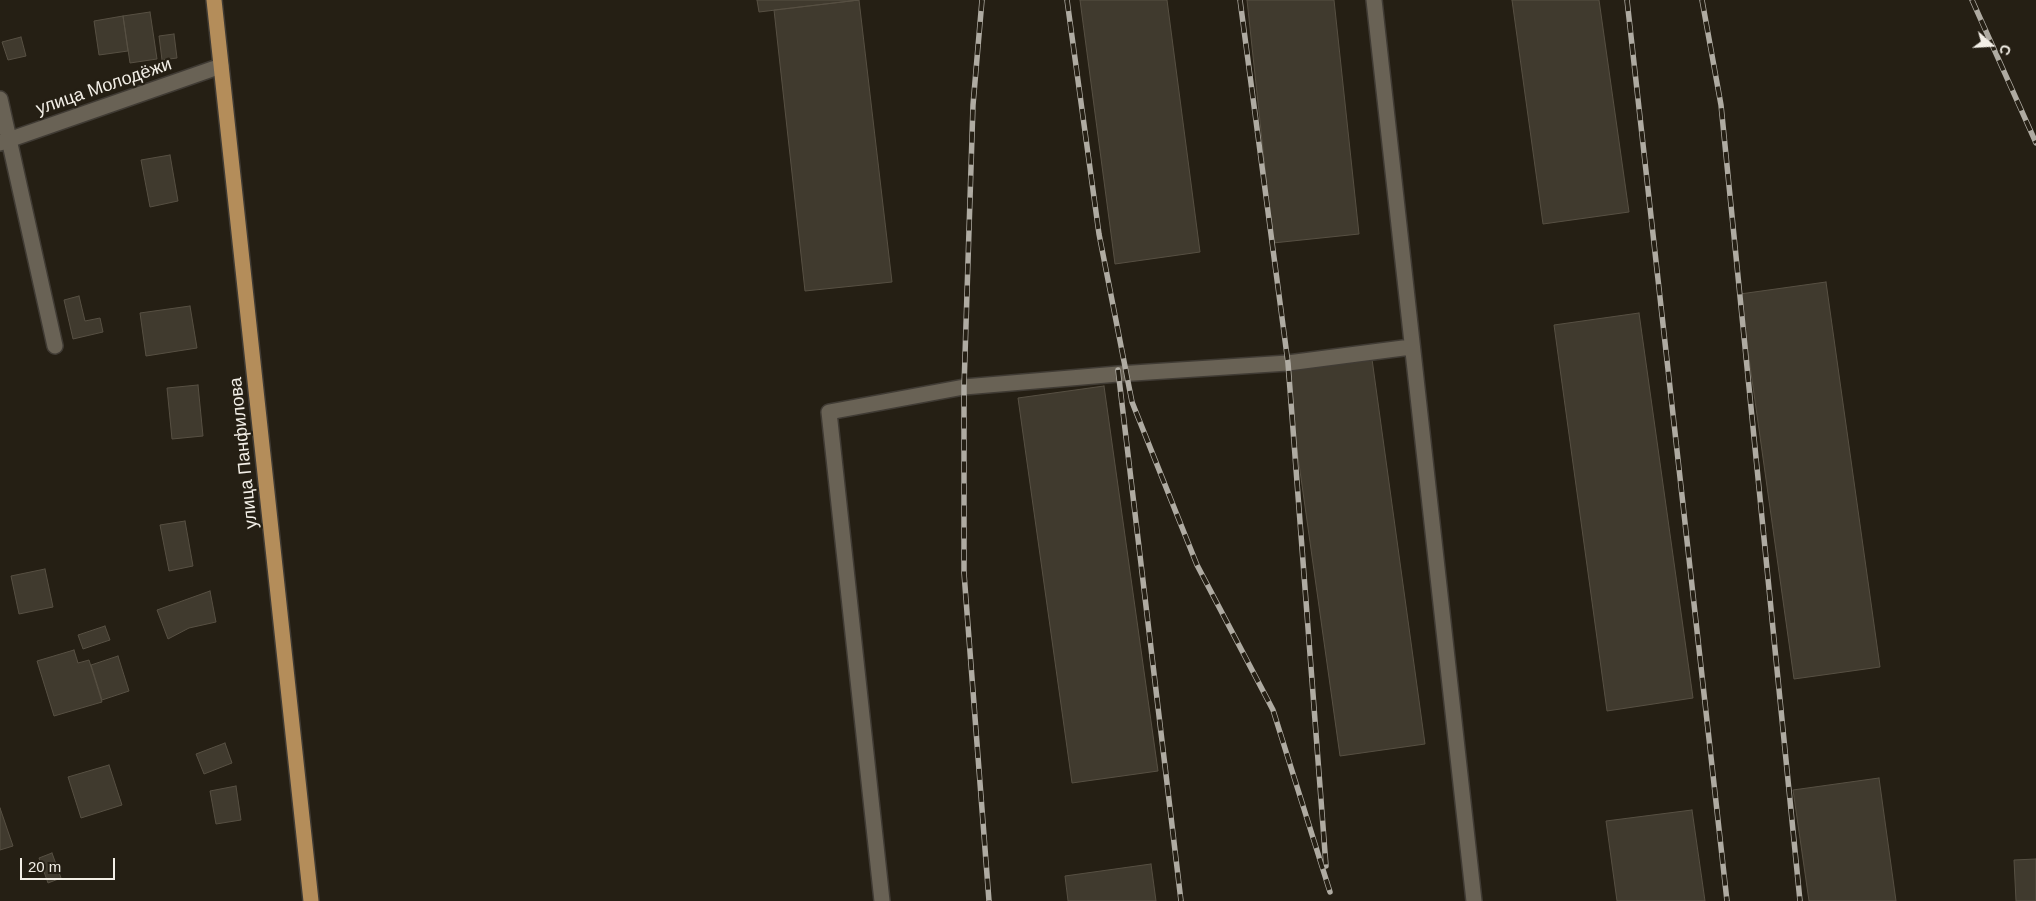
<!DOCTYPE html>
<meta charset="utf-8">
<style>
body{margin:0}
#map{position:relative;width:2036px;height:901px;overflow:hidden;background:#251f14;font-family:Arial,sans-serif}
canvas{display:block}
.north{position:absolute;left:1966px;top:20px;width:50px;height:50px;-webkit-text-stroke:4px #251f14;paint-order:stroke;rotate:109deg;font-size:14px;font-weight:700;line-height:20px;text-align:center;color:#f3efe7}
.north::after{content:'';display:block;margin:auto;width:18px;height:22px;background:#f3efe7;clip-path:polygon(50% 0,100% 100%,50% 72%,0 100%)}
.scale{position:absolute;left:20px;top:858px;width:95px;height:22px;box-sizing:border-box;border:2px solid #f3efe7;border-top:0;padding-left:6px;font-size:15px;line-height:18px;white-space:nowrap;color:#f3efe7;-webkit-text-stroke:4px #251f14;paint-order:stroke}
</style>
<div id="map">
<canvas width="2036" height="901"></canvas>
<div class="north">С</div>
<div class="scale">20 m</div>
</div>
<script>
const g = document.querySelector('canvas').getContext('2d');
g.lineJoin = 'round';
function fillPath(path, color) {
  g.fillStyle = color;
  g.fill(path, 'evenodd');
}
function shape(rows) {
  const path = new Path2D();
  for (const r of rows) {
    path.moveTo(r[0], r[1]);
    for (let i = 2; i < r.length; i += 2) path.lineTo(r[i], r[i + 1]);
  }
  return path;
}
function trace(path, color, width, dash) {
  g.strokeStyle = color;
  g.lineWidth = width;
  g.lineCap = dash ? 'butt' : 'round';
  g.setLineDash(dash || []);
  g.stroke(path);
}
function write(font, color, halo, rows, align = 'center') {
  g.font = font + ' Arial,sans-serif';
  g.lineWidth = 4.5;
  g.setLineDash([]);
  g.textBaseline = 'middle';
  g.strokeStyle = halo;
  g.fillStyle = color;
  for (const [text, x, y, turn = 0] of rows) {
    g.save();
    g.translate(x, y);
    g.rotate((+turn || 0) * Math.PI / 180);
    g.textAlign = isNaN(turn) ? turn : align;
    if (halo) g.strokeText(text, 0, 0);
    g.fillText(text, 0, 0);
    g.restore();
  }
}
const building = shape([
 [757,0,859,0,759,12,757,0],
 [859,0,892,282,805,291,774,10,859,0],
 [1080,0,1167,0,1200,252,1115,264,1080,0],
 [1247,0,1334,0,1359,234,1273,243,1247,0],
 [1512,0,1599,0,1629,212,1543,224,1512,0],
 [150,12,157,59,130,63,123,16,150,12],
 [123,16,128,51,99,55,94,21,123,16],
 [174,34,177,58,162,60,159,36,174,34],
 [21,37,26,56,8,60,2,42,21,37],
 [170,155,178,201,150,207,141,160,170,155],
 [1826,282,1880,667,1794,679,1740,294,1826,282],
 [79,296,85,321,100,318,103,332,73,339,64,300,79,296],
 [190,306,197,348,146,356,140,313,190,306],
 [1639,313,1693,698,1607,711,1554,325,1639,313],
 [1372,359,1425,744,1340,756,1286,371,1372,359],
 [198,385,203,436,172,439,167,388,198,385],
 [1104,386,1158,771,1072,783,1018,398,1104,386],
 [185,521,193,566,169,571,160,525,185,521],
 [45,569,53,607,19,614,11,576,45,569],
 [210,591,216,622,189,628,168,639,157,610,210,591],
 [105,626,110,640,83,649,78,635,105,626],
 [74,650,78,663,89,660,102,702,54,716,37,661,74,650],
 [118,656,129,691,102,700,91,665,118,656],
 [225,743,232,763,204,774,196,754,225,743],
 [109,765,122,805,81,818,68,777,109,765],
 [1879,778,1896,901,1809,901,1793,790,1879,778],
 [236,786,241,820,216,824,210,791,236,786],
 [0,808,13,846,0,850,0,808],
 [1692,810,1705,901,1617,901,1606,821,1692,810],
 [52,853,61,878,48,883,39,858,52,853],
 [2036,859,2036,901,2016,901,2014,860,2036,859],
 [1151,864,1156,901,1068,901,1065,876,1151,864]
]);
const minor = shape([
 [1374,0,1474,901],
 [0,99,55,346],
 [0,143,221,66],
 [882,901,829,412,964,387,1118,374,1288,363,1411,347]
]);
const major = shape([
 [214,0,311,901]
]);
const rail = shape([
 [982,0,973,105,964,387,964,573,989,901],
 [1067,0,1099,234,1132,402,1197,565,1273,710,1330,892],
 [1240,0,1288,363,1326,866],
 [1627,0,1727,901],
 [1702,0,1721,105,1800,901],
 [1972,0,2036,143],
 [1118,370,1181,901]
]);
const streetNames = [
 ["улица Молодёжи",104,87,-19],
 ["улица Панфилова",244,453,-96]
];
fillPath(building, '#403a2e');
trace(building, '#575043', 1);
trace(minor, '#403b34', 18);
trace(major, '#403b34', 18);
trace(minor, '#696255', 15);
trace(major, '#b48d5a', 15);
trace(rail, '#afaba2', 5.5);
trace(rail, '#251f14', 4, [11]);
write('18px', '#f3efe7', '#251f14', streetNames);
</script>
